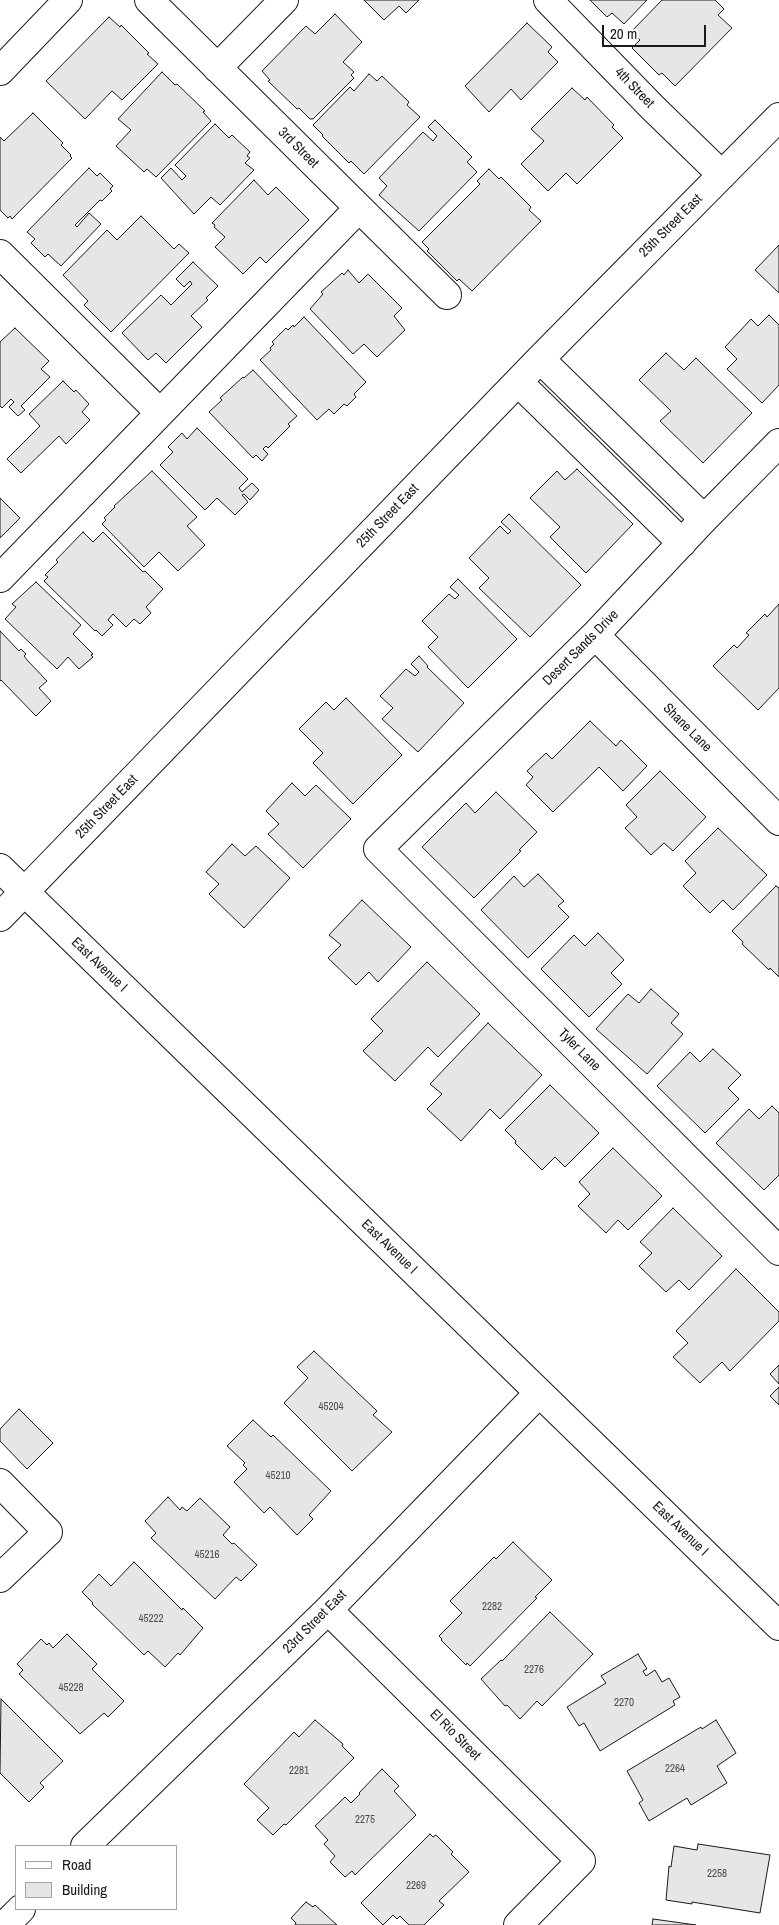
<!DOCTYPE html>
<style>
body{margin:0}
#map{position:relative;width:779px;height:1925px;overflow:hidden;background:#fff;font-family:"Archivo Narrow",sans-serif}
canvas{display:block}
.legend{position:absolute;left:15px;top:1845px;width:162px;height:65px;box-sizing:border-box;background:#fff;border:1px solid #a3a3a3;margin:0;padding:6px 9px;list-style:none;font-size:15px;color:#1a1a1a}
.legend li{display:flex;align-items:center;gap:10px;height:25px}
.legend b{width:25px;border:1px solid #a3a3a3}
.scale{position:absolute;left:602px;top:25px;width:104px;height:22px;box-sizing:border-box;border:2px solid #1a1a1a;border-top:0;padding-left:6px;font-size:15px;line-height:18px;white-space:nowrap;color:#1a1a1a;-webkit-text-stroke:4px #fff;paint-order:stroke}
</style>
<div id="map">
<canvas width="779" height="1925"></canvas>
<ul class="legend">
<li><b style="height:6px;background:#fff"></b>Road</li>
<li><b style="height:14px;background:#e6e6e6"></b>Building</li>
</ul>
<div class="scale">20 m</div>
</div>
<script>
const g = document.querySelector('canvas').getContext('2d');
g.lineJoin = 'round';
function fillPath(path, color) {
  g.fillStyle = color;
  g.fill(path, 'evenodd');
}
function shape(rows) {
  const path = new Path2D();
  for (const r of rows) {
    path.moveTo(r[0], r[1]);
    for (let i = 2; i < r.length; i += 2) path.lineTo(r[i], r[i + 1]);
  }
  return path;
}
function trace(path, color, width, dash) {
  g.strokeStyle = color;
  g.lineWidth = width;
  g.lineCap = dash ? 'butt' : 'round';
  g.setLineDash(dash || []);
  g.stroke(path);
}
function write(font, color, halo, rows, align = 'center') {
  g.font = font + ' "Archivo Narrow",sans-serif';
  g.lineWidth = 4;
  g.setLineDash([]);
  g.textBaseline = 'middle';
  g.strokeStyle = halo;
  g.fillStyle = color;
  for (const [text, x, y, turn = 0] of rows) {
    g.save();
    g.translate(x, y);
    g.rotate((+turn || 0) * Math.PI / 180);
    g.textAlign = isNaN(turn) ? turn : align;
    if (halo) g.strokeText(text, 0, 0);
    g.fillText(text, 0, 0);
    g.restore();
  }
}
const building = shape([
 [364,0,419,0,406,13,399,6,384,20,364,0],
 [590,0,647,0,624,24,612,13,607,17,590,0],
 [662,0,715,0,724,9,718,15,732,28,675,86,662,73,659,75,632,48,640,40,631,32,662,0],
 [335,14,362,42,343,62,354,72,351,75,354,78,313,119,310,119,299,108,297,109,268,81,270,80,262,71,306,26,315,34,335,14],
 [109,17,120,27,121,25,149,53,147,54,158,64,122,100,112,91,85,119,46,81,109,17],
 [527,23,552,47,548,52,558,62,521,100,511,89,489,112,465,86,527,23],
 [162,72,175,85,177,84,205,111,203,112,211,121,156,177,147,169,144,172,116,146,131,130,118,119,162,72],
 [369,74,377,81,382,76,409,102,407,105,420,117,364,174,351,161,349,163,322,136,323,135,313,125,350,87,354,91,369,74],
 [572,88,585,100,587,97,614,125,612,127,623,138,577,184,566,173,548,191,521,164,544,141,531,129,572,88],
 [33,113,63,143,61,145,71,155,70,156,72,158,12,219,10,216,8,218,0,210,0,137,4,141,33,113],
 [435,120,472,157,467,162,477,172,419,231,379,195,387,186,379,178,423,132,433,141,437,136,428,127,435,120],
 [215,124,229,138,232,135,250,152,247,156,250,158,245,163,254,170,220,205,211,197,194,214,161,178,171,168,182,180,186,176,175,165,215,124],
 [89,168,97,176,100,173,113,186,110,189,112,191,102,201,100,200,75,225,77,227,89,213,101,224,61,266,48,254,45,257,31,243,35,239,27,232,89,168],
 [489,169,499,179,501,177,531,207,529,210,541,221,472,291,459,279,457,281,427,251,429,249,422,242,480,184,477,181,489,169],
 [254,180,268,195,276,187,309,220,266,263,260,257,243,274,215,247,225,237,214,227,215,225,212,223,254,180],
 [141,216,174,249,179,244,189,253,111,332,84,305,88,301,63,275,107,230,117,240,141,216],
 [779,245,779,293,755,270,779,245],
 [193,262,218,286,206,298,208,300,191,316,202,327,166,363,156,353,148,360,122,333,161,295,171,305,192,284,190,281,184,287,176,279,193,262],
 [348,270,359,283,368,274,402,308,394,316,405,330,377,357,364,344,353,354,310,309,323,294,321,292,342,273,344,275,348,270],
 [769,315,779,325,779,385,762,403,727,369,737,359,725,347,751,319,758,326,769,315],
 [304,317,366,382,354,394,356,397,347,406,344,404,334,414,329,409,317,420,260,360,271,350,270,348,274,344,272,342,286,328,288,330,293,325,294,327,304,317],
 [15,328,49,361,41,369,50,377,21,406,25,410,18,416,9,407,14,402,11,399,2,408,0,406,0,342,15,328],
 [666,353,684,370,696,358,752,413,703,463,660,421,671,411,639,380,666,353],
 [253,370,297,416,288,424,290,426,268,448,266,446,263,449,268,454,262,461,256,455,253,458,209,412,222,400,220,398,243,377,244,378,253,370],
 [63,381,74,392,76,390,89,404,82,412,90,420,66,444,59,436,21,473,7,459,40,426,29,414,63,381],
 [197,428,248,479,239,488,242,492,252,483,259,490,250,500,244,494,242,495,248,502,235,515,217,498,205,510,160,465,173,452,168,447,182,433,187,439,197,428],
 [577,469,633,524,586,573,550,537,560,527,530,498,557,471,565,480,577,469],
 [152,471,197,517,187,526,205,545,178,571,159,552,144,567,102,524,106,520,104,518,115,507,114,506,152,471],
 [0,498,20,518,0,538,0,498],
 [509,514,581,585,530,637,479,588,489,578,469,558,500,526,508,534,511,531,501,522,509,514],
 [83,532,93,542,103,532,143,572,145,571,163,589,146,607,151,613,140,624,134,619,126,627,113,614,108,620,113,625,102,636,96,630,95,631,44,581,48,577,45,575,58,562,56,560,83,532],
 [458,579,517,639,468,688,428,647,438,637,422,621,449,594,455,599,459,595,450,587,458,579],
 [36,582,81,625,73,634,93,654,91,655,93,657,79,669,68,657,57,669,5,619,16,607,12,604,36,582],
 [779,604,779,688,758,710,713,666,734,645,737,648,749,635,746,633,765,614,767,617,779,604],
 [0,631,19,651,21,649,26,654,24,656,28,661,47,681,39,688,51,701,36,716,1,680,0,681,0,631],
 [419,656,428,666,427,667,464,703,418,752,382,719,393,708,380,696,406,669,415,676,419,672,411,664,419,656],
 [346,698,402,755,353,804,313,763,323,753,299,729,326,702,334,710,346,698],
 [590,721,616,746,621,740,647,766,623,791,599,767,553,812,526,785,533,777,527,771,546,753,552,759,590,721],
 [660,771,706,817,673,851,664,843,651,855,625,828,637,817,626,805,660,771],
 [292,783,305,796,316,785,351,819,303,868,268,834,279,824,266,811,292,783],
 [496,792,537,832,519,850,521,851,474,898,422,847,466,803,475,813,496,792],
 [718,828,767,875,733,910,723,900,710,913,683,886,696,873,685,861,718,828],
 [232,844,245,856,256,846,290,878,244,928,209,894,219,884,206,872,232,844],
 [538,874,564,901,558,906,569,917,528,958,481,910,514,876,524,887,538,874],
 [776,886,779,888,779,977,770,968,769,970,742,944,743,942,732,931,776,886],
 [362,900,411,947,378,982,369,972,356,985,328,958,341,945,329,935,362,900],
 [598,933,624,960,611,973,622,984,589,1017,541,969,574,935,585,946,598,933],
 [427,962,480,1014,438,1057,428,1047,395,1081,363,1051,383,1031,371,1019,427,962],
 [651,989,679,1014,671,1023,683,1034,647,1074,596,1029,628,994,639,1003,651,989],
 [488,1023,542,1075,500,1119,490,1109,461,1141,427,1109,442,1094,430,1084,488,1023],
 [713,1049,741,1075,728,1088,739,1099,705,1133,657,1086,690,1052,700,1062,713,1049],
 [550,1085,599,1133,565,1167,555,1157,542,1170,515,1143,516,1141,505,1130,550,1085],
 [772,1106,779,1113,779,1175,764,1190,716,1143,749,1109,759,1119,772,1106],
 [613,1148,662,1196,628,1230,618,1220,606,1233,578,1206,590,1194,579,1182,613,1148],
 [673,1208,722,1256,689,1290,679,1280,666,1292,639,1266,652,1253,640,1242,673,1208],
 [736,1269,779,1312,779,1321,730,1371,722,1362,700,1383,673,1357,688,1343,676,1331,736,1269],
 [314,1351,377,1411,373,1415,392,1432,352,1471,284,1403,308,1378,297,1367,314,1351],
 [779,1365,779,1384,770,1374,779,1365],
 [779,1387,779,1405,770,1396,779,1387],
 [19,1409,53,1443,27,1469,0,1441,0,1429,19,1409],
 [253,1420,271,1437,273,1435,331,1491,309,1515,313,1519,297,1535,270,1507,264,1513,234,1482,247,1469,243,1465,245,1463,227,1446,253,1420],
 [168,1497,180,1510,182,1507,187,1511,200,1498,230,1527,223,1535,232,1544,234,1543,257,1565,241,1581,236,1577,215,1599,151,1538,156,1533,145,1521,168,1497],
 [513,1542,552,1580,535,1597,537,1598,470,1666,467,1663,466,1665,441,1640,442,1639,439,1636,462,1613,450,1601,494,1557,496,1559,513,1542],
 [134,1562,182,1610,183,1608,203,1628,180,1655,178,1653,165,1667,148,1651,144,1655,92,1604,93,1603,82,1592,99,1574,111,1586,134,1562],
 [550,1612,593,1654,542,1706,537,1701,520,1719,507,1705,505,1706,481,1679,501,1660,502,1661,550,1612],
 [67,1634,97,1664,92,1669,124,1701,108,1717,104,1713,80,1734,19,1674,23,1670,17,1664,41,1639,47,1645,49,1643,53,1648,67,1634],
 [638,1654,647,1669,643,1671,646,1676,655,1670,662,1682,669,1678,680,1697,673,1701,675,1705,600,1751,584,1723,579,1726,567,1707,606,1683,601,1676,638,1654],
 [1,1699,63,1761,40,1783,44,1787,29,1802,0,1773,1,1699],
 [315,1720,343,1744,342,1746,354,1758,286,1825,284,1824,273,1835,257,1820,269,1808,244,1784,294,1732,299,1737,315,1720],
 [716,1720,736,1753,717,1766,727,1783,691,1805,687,1798,649,1821,639,1803,643,1800,627,1771,701,1727,702,1729,716,1720],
 [382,1769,399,1786,394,1791,416,1815,355,1875,352,1871,345,1877,330,1862,335,1856,324,1844,328,1840,315,1826,345,1797,351,1803,360,1794,359,1793,382,1769],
 [430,1834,433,1837,436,1835,453,1852,451,1854,469,1872,439,1901,444,1905,424,1925,409,1925,400,1916,397,1919,393,1915,383,1925,361,1903,430,1834],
 [698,1844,770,1855,760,1913,692,1902,692,1904,666,1900,669,1866,671,1867,674,1846,697,1850,698,1844],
 [306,1902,313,1907,315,1905,337,1925,295,1925,296,1923,291,1918,306,1902],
 [653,1919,696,1925,652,1925,653,1919]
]);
const minor = shape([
 [149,0,447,295],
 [548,0,653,108,722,175],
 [217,68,284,0],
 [0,71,68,0],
 [0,254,160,413],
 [540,359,704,519],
 [518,382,682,543],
 [779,443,704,519,595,635,378,849,779,1251],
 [0,578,359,208],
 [595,635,779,821],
 [0,917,540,359,779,117],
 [0,1483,48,1532,0,1578],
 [328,1610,581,1861,518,1925],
 [85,1846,328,1610,539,1393],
 [5,1925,21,1909]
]);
const major = shape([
 [0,868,779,1626]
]);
const numberNames = [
 ["45204",331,1407],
 ["45210",278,1476],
 ["45216",207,1555],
 ["2282",492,1607],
 ["45222",151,1619],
 ["2276",534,1670],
 ["45228",71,1688],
 ["2270",624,1703],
 ["2264",675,1769],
 ["2281",299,1771],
 ["2275",365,1820],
 ["2258",717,1874],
 ["2269",416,1886]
];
const streetNames = [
 ["4th Street",634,88,46],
 ["3rd Street",298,148,45],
 ["25th Street East",671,226,-45],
 ["25th Street East",388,516,-46],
 ["Desert Sands Drive",581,648,-45],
 ["Shane Lane",687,728,45],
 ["25th Street East",107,807,-46],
 ["East Avenue I",99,965,44],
 ["Tyler Lane",579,1050,45],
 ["East Avenue I",389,1247,44],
 ["East Avenue I",680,1529,44],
 ["23rd Street East",315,1622,-45],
 ["El Rio Street",455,1735,45]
];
fillPath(building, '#e6e6e6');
trace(building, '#1a1a1a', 1);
trace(minor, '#1a1a1a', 30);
trace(major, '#1a1a1a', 30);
trace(minor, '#fff', 28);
trace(major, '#fff', 28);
write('11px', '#4d4d4d', null, numberNames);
write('14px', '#1a1a1a', '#fff', streetNames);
</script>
